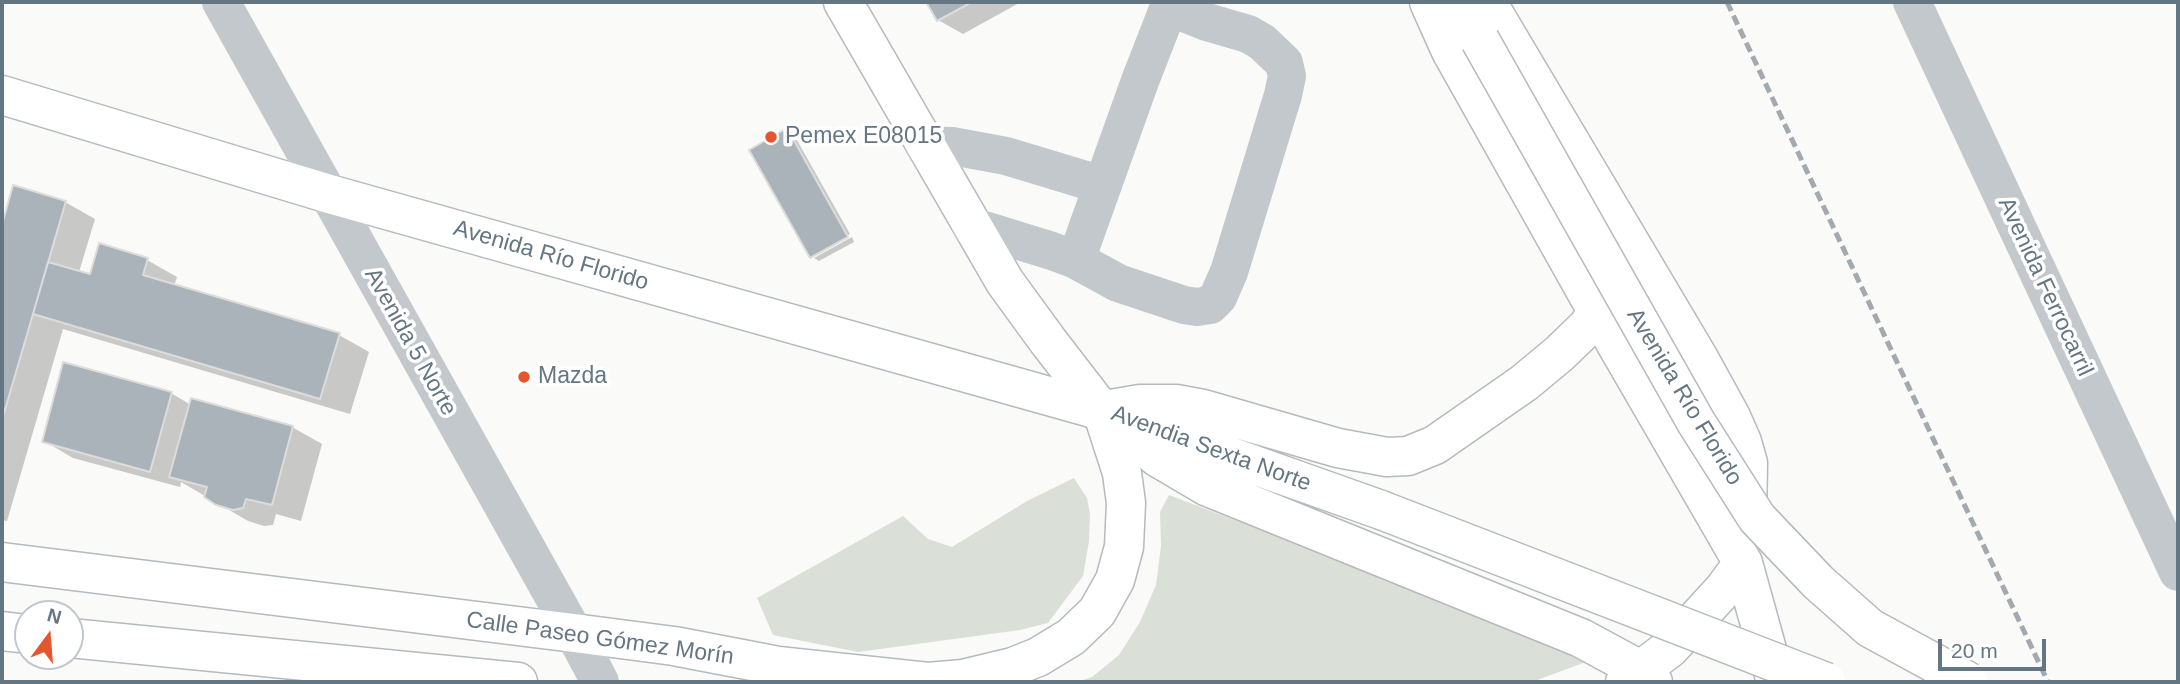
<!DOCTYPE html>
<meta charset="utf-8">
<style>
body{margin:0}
#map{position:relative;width:2180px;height:684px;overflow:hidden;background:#fafaf8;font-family:Helvetica,sans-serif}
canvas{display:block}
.frame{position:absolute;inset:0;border:4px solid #657683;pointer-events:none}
.north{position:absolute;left:14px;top:600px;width:70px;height:70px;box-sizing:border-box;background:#fff;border:2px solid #c1c8cd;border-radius:50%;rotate:16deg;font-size:19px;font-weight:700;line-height:28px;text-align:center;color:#657683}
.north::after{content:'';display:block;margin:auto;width:24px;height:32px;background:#e4572e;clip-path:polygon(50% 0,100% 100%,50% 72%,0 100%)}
.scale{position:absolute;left:1938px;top:639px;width:108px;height:32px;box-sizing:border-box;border:4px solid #657683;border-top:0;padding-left:9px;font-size:21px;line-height:24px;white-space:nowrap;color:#657683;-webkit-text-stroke:5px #fff;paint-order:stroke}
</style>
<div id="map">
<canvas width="2180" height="684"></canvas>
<div class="frame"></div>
<div class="north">N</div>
<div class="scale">20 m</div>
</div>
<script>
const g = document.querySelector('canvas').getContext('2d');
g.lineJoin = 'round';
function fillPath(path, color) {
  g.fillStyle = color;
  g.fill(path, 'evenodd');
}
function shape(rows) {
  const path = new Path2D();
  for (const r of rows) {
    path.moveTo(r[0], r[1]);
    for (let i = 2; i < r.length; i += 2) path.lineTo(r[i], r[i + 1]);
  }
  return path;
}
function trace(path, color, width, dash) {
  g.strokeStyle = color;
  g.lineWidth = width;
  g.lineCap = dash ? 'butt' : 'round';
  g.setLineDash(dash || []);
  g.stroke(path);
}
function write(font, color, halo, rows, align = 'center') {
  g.font = font + ' Helvetica,sans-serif';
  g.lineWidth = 7;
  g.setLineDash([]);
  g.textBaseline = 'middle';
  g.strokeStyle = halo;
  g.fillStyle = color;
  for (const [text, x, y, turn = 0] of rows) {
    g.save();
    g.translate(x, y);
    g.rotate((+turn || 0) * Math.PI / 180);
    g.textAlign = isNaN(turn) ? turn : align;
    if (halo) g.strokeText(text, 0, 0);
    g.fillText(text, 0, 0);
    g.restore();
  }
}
const green = shape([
 [1074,478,1087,498,1090,514,1089,541,1083,576,1048,623,1020,630,858,652,773,635,757,598,903,516,928,539,952,547,1027,501],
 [1169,495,1374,573,1591,660,1532,682,1077,682,1092,677,1119,655,1140,622,1156,585,1161,546,1160,512]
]);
const shadow = shape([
 [928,2,1021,2,963,34,938,20],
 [787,130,794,135,850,234,813,255,813,258,752,150],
 [14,188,65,202,95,219,79,272,91,276,147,260,177,277,174,286,339,335,369,352,350,414,63,329,7,521,2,520,2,231],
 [852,237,854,242,819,261,814,258],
 [171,393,191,405,292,427,322,444,301,521,276,514,273,525,264,526,248,521,181,482,180,487,73,458,44,441]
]);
const building = shape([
 [926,2,972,2,937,21,926,2],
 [787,128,848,237,810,258,749,150,787,128],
 [13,185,66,201,2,420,2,225,13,185],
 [99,243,148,258,143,275,340,333,320,399,33,314,48,262,90,274,99,243],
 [63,362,172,392,150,472,42,442,63,362],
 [191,398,293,426,272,505,246,499,243,508,233,510,216,505,204,497,207,487,169,477,191,398]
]);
const minor = shape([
 [221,2,574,633,600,682],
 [1912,2,2178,572],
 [924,145,952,146,1006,156,1102,185],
 [971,226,1052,251,1076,260,1118,283,1184,305,1197,307,1210,305,1218,297,1229,272,1283,95,1287,76,1284,63,1262,42,1248,34,1207,22,1182,12,1169,2],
 [1076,260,1140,81,1170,4]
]);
const major = shape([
 [843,2,1005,282,1048,341,1102,411,1157,457,1208,487,1581,638,1642,671,1653,682],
 [1429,2,1451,51,1597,311,1743,563,1776,682],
 [1458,2,1480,40],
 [1487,2,1698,357,1731,417,1742,442,1748,463,1747,519],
 [2,95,326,193,1102,411,1381,510],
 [1111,409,1140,404,1176,404,1203,409,1338,448,1387,457,1408,456,1435,445,1524,383,1559,354,1588,326,1597,311],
 [2,562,574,633,674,646,778,666,928,682,963,679,1013,667,1038,657,1071,637,1097,612,1115,580,1124,547,1126,503,1122,473,1102,411],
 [2,631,28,634],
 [70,638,518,682],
 [1625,682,1670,648,1724,589,1743,563]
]);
const rail = shape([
 [1727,2,2048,682]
]);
const majorBridge = shape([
 [1480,40,1696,422,1757,518,1818,582,1870,628,1969,682],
 [1381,510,1826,682]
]);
const markers = [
 [771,137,7,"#e4572e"],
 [524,377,7,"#e4572e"]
];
const poiNames = [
 ["Pemex E08015",785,137],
 ["Mazda",538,377]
];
const streetNames = [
 ["Avenida Río Florido",551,256,16],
 ["Avenida Ferrocarril",2045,287,65],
 ["Avenida 5 Norte",410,342,61],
 ["Avenida Río Florido",1684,397,59],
 ["Avendia Sexta Norte",1211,449,20],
 ["Calle Paseo Gómez Morín",600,639,8]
];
fillPath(green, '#dadfd7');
fillPath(shadow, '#0003');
fillPath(building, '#aab3b9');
trace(building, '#dcdcda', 2);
trace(major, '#b5babe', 41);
trace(minor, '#c3c8cc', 38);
trace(major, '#fff', 38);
trace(rail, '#a2aab0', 5, [10, 5]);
trace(majorBridge, '#b5babe', 41, []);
trace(majorBridge, '#fff', 38);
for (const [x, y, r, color] of markers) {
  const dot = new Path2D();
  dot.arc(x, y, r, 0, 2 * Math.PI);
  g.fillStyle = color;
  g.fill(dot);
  trace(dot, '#fff', 2.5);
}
write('23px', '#657683', '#fff', poiNames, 'left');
write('23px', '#657683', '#fff', streetNames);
</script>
